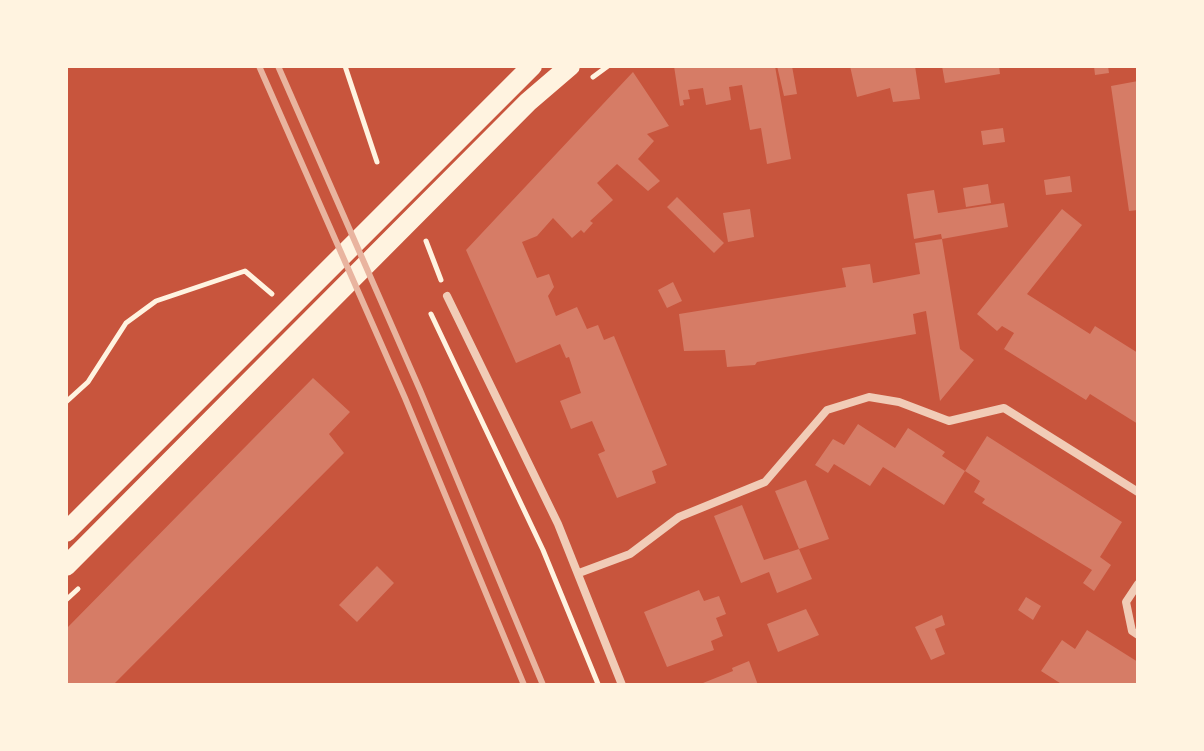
<!DOCTYPE html>
<style>
body{margin:0}
#map{position:relative;width:1204px;height:751px;overflow:hidden;background:#c8553d;font-family:Arial,sans-serif}
canvas{display:block}
.frame{position:absolute;inset:0;border:68px solid #fff3e0;pointer-events:none}
</style>
<div id="map">
<canvas width="1204" height="751"></canvas>
<div class="frame"></div>
</div>
<script>
const g = document.querySelector('canvas').getContext('2d');
g.lineJoin = 'round';
function fillPath(path, color) {
  g.fillStyle = color;
  g.fill(path, 'evenodd');
}
function shape(rows) {
  const path = new Path2D();
  for (const r of rows) {
    path.moveTo(r[0], r[1]);
    for (let i = 2; i < r.length; i += 2) path.lineTo(r[i], r[i + 1]);
  }
  return path;
}
function trace(path, color, width, dash) {
  g.strokeStyle = color;
  g.lineWidth = width;
  g.lineCap = dash ? 'butt' : 'round';
  g.setLineDash(dash || []);
  g.stroke(path);
}
const building = shape([
 [674,66,775,66,791,159,767,164,761,128,750,130,742,85,729,87,731,100,706,105,703,88,688,90,690,99,683,100,684,105,680,106],
 [777,66,792,66,797,94,784,96],
 [850,66,915,66,920,99,893,102,890,88,857,97],
 [942,66,999,66,1000,74,945,83],
 [1094,66,1108,66,1109,73,1095,75],
 [633,72,669,126,647,134,654,141,638,159,660,181,648,191,617,164,597,183,613,200,590,221,593,223,584,233,581,230,572,238,553,218,537,236,522,242,537,278,549,274,554,287,548,296,556,316,577,307,587,329,598,325,604,340,614,336,667,465,652,471,656,483,617,498,598,454,605,451,592,421,571,429,560,401,581,393,569,357,566,358,560,344,516,363,466,250],
 [1138,81,1138,210,1129,211,1111,86],
 [1003,128,1005,142,983,145,981,131],
 [1070,176,1072,192,1046,195,1044,180],
 [988,184,991,203,966,207,963,188],
 [934,190,938,213,1004,203,1008,227,942,239,941,234,914,239,907,194],
 [677,197,724,243,714,253,667,207],
 [750,209,754,237,728,242,723,213],
 [1062,209,1082,225,1027,294,1090,334,1095,326,1138,353,1138,424,1090,394,1086,400,1004,349,1014,333,1002,326,997,331,977,314],
 [942,239,960,349,974,360,940,401,926,311,913,314,916,334,757,362,755,365,727,367,725,350,684,351,679,314,846,287,842,268,870,264,873,283,920,274,915,243],
 [673,282,682,301,667,308,658,290],
 [313,378,350,412,329,434,344,453,113,685,66,685,66,629],
 [858,424,895,448,908,428,945,452,942,456,965,471,944,505,883,467,870,486,834,464,828,473,815,465,833,439,844,445],
 [987,436,1122,522,1100,557,1111,565,1094,591,1083,583,1092,570,982,503,985,499,974,492,980,481,965,471],
 [806,480,829,539,799,549,775,491],
 [742,505,764,560,799,549,812,579,777,593,769,572,741,583,714,516],
 [377,566,394,583,357,622,339,605],
 [699,590,704,601,719,596,726,614,716,618,723,636,711,641,714,650,667,667,644,612],
 [1026,597,1041,606,1033,620,1018,610],
 [806,609,819,635,778,652,767,624],
 [942,615,945,625,935,629,945,654,931,660,915,627],
 [1087,630,1138,662,1138,685,1063,685,1041,671,1062,640,1075,649],
 [749,661,758,685,698,685,733,671,732,668]
]);
const path = shape([
 [345,66,377,162],
 [593,77,608,66],
 [426,241,441,280],
 [431,314,543,550,598,684],
 [66,402,88,382,126,323,156,301,245,271,272,294],
 [66,600,78,589]
]);
const minor = shape([
 [447,296,558,524,622,685],
 [579,573,630,554,679,517,765,482,827,410,869,397,899,402,949,421,1004,408,1138,492],
 [1138,584,1126,602,1132,631,1138,635]
]);
const primary = shape([
 [66,532,532,66],
 [66,566,528,102,570,66]
]);
const rail = shape([
 [259,66,405,398,524,685],
 [278,66,420,390,543,685]
]);
fillPath(building, '#d67c66');
trace(path, '#fff3e0', 5);
trace(minor, '#f1ccb7', 8);
trace(primary, '#fff3e0', 20);
trace(rail, '#e9b49f', 6);
</script>
